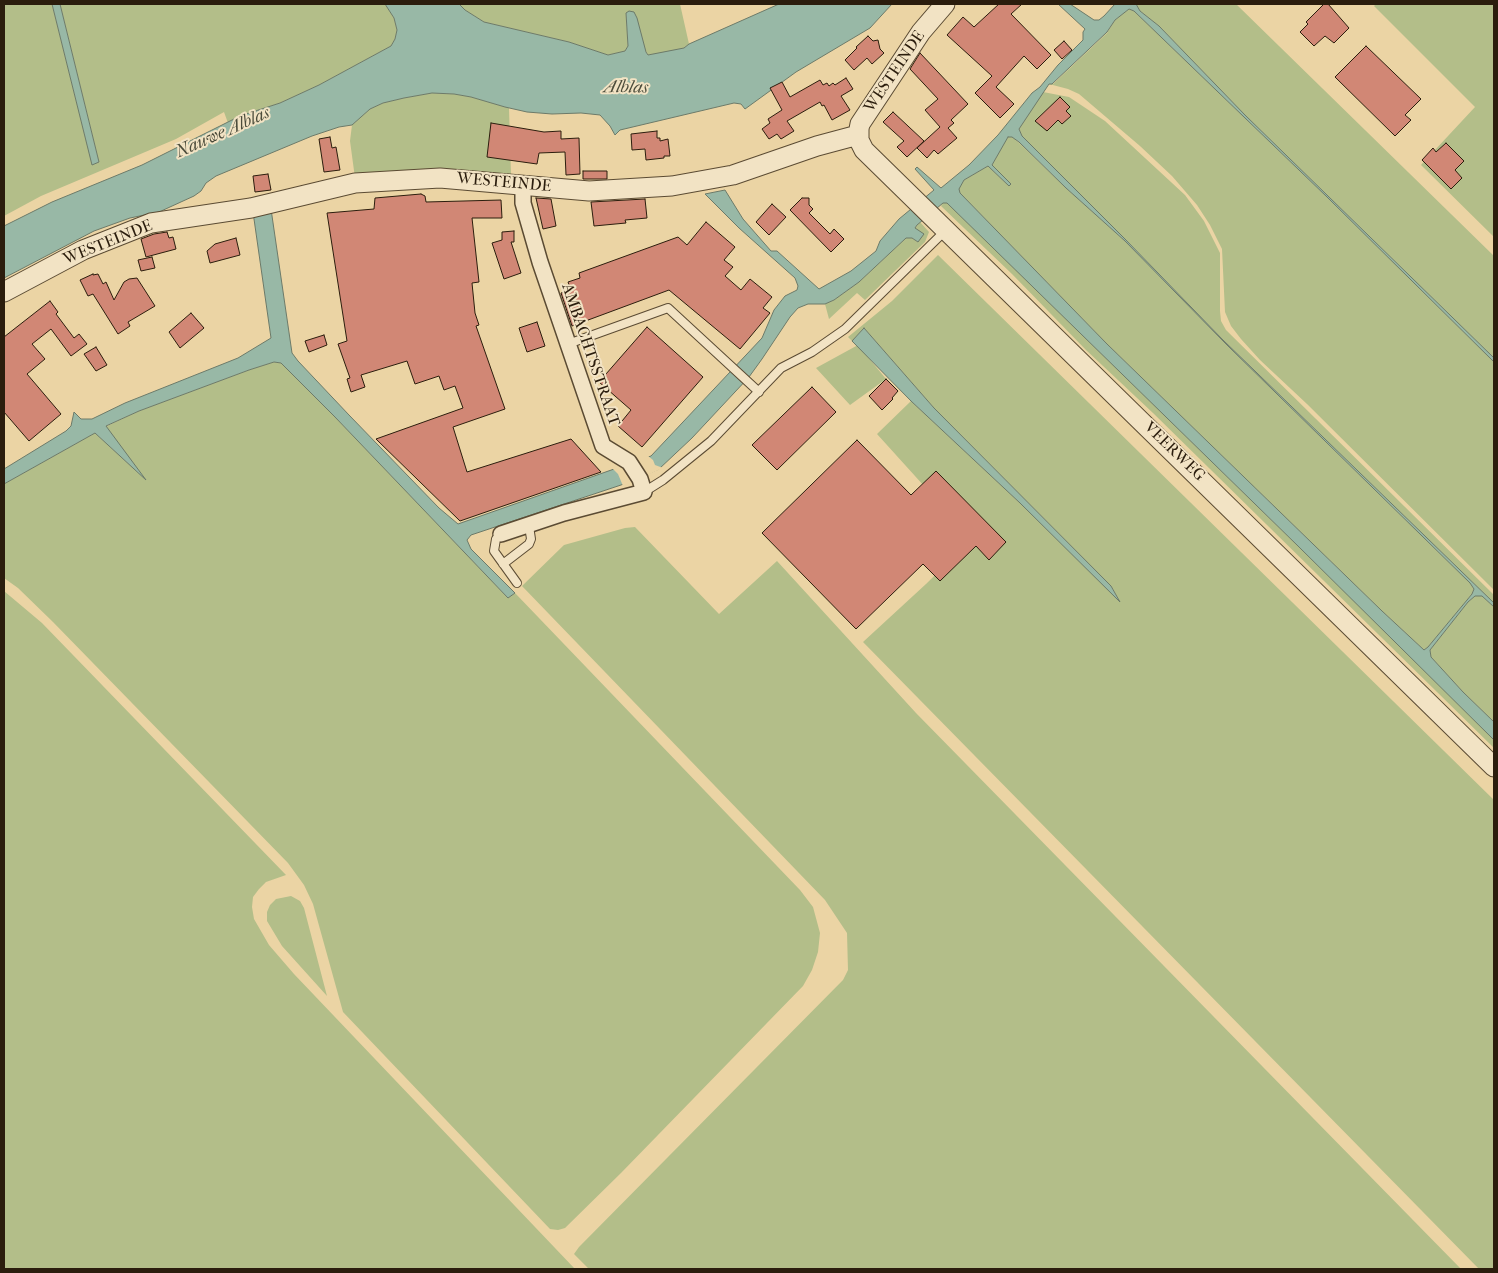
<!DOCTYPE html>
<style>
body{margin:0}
#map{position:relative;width:1498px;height:1273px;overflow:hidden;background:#ebd4a4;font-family:"IM FELL French Canon",serif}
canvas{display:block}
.frame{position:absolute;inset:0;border:5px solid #2b1d0d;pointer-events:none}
</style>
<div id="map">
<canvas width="1498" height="1273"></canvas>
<div class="frame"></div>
</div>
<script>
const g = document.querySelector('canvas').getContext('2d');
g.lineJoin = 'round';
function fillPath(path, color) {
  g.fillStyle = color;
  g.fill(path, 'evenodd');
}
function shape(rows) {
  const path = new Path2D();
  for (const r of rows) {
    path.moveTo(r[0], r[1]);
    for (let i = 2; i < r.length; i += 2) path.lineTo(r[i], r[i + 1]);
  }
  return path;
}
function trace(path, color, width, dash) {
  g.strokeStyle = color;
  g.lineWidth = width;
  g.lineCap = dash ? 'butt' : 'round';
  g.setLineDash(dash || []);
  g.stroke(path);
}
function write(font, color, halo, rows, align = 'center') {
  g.font = font + ' "IM FELL French Canon",serif';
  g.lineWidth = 4;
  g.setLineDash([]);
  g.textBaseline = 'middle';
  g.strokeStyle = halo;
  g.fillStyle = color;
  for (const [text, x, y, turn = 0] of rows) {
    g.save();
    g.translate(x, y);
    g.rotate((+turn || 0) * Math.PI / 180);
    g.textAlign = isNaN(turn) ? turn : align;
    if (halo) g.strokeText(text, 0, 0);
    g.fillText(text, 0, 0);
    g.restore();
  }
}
const green = shape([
 [4,4,52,4,92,164,99,162,60,4,385,4,394,18,397,30,395,39,391,46,319,85,280,103,240,116,228,123,224,112,176,139,41,196,4,216],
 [459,4,680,4,689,44,684,48,667,53,648,55,626,13,628,46,625,51,608,55,569,42,484,22,465,10],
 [1136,4,1236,4,1494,256,1494,358,1245,115,1159,26,1140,11],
 [1376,4,1494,4,1494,237,1421,165,1475,107,1374,6],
 [1129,9,1134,11,1327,197,1494,362,1494,590,1307,404,1260,360,1241,339,1231,326,1225,312,1222,249,1210,225,1197,205,1172,176,1140,146,1079,94,1068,89,1049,84,1053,84,1107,33,1115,20],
 [1043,92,1069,97,1105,121,1185,195,1204,221,1220,253,1220,311,1221,321,1226,330,1494,595,1494,603,1223,340,1125,239,1022,136,1019,129],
 [432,93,454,94,471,97,509,108,511,175,355,178,350,141,352,125,370,109,383,103,404,98],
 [1012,136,1066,188,1125,241,1227,345,1470,583,1474,589,1472,594,1428,647,1424,650,1382,611,1107,344,960,193,958,189,964,180,988,166,1009,186,1010,184,992,165,1005,141,1008,137],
 [943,203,948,203,1397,643,1494,740,1494,748,1153,413,1086,350,1012,274,941,206],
 [920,222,929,232,925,242,865,300,857,293,829,319,825,304,834,300,859,282,906,238,912,238,918,242,915,228],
 [938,255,1494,800,1494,1269,1479,1269,863,642,926,584,972,539,877,434,911,401,1020,503,1119,600,1111,586,934,408,864,328,852,341,848,337,892,301],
 [858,345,886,379,850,405,816,368],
 [274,362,281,363,335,417,508,598,515,593,800,890,813,907,820,933,818,952,812,970,803,986,621,1173,565,1228,558,1230,550,1229,343,1012,313,904,304,885,288,863,53,622,18,588,4,578,4,484,95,433,143,477,105,427,139,411,249,370],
 [635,527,719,614,777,561,916,713,1461,1269,589,1269,574,1254,579,1247,843,980,848,970,847,933,825,900,522,586,564,545,625,528],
 [4,591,42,623,286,875,266,882,259,889,253,897,252,907,254,919,269,945,294,974,575,1269,4,1269],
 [1475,596,1482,596,1494,607,1494,722,1463,692,1431,657,1430,650,1468,602],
 [291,896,300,901,304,908,327,996,282,946,267,921,267,912,270,905,276,899]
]);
const water = shape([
 [52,4,60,4,99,162,92,165,52,4],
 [385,4,459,4,465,10,484,22,569,42,608,55,625,51,628,46,626,13,629,11,634,12,637,18,646,52,648,55,684,48,689,44,779,4,892,4,870,28,796,72,745,109,741,104,734,103,620,130,615,135,610,126,600,115,581,113,552,114,527,112,505,107,471,97,454,94,432,93,404,98,383,103,370,109,352,125,339,127,312,136,216,176,206,183,201,191,194,196,159,212,130,218,94,231,4,278,4,226,52,202,142,165,240,116,280,103,319,85,391,46,395,39,397,30,394,18,385,4],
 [1058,4,1070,4,1094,20,1099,20,1104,16,1115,4,1136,4,1140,11,1159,26,1245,115,1494,358,1494,362,1327,197,1134,11,1129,9,1115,20,1107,32,1052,84,1049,84,1019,129,1022,136,1125,239,1223,340,1494,603,1494,607,1482,596,1475,596,1468,602,1430,650,1431,657,1463,692,1494,722,1494,740,1298,546,947,203,943,203,917,225,915,228,924,234,918,242,912,238,906,238,859,282,834,300,825,304,808,304,798,308,790,317,762,359,749,377,692,438,659,469,621,485,471,535,467,540,471,549,515,593,508,598,335,417,281,363,274,362,249,370,139,411,106,426,146,480,95,433,4,484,4,469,66,431,71,426,74,412,81,419,92,419,125,403,238,358,271,338,253,212,271,209,292,353,298,361,349,415,439,508,458,524,651,456,762,338,774,310,785,296,797,290,798,286,795,278,739,228,705,194,725,190,743,219,771,251,777,251,819,289,851,271,876,251,880,241,899,219,934,190,915,169,917,167,941,188,969,165,998,135,1032,93,1040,87,1058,65,1083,40,1083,32,1085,29,1058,4],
 [1008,137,1012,137,1019,142,1066,188,1125,241,1227,345,1470,583,1474,589,1472,594,1428,647,1424,650,1382,611,1107,344,960,193,959,189,964,180,988,166,1009,186,1011,184,992,165,1008,137],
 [864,328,934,408,1111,586,1120,602,1020,503,911,401,852,341,864,328]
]);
const pier = shape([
 [647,455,653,460,655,465,663,468,623,486,618,474,612,468]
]);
const building = shape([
 [999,4,1022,4,1011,14,1051,55,1037,69,1024,56,996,87,1014,104,1000,118,975,93,992,76,947,35,963,17,974,27,999,4],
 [1324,4,1328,4,1349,28,1334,43,1325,36,1314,46,1300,32,1308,24,1306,22,1324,4],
 [868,36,873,41,878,40,880,49,884,53,872,64,867,58,854,70,845,60,857,48,856,47,868,36],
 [1064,41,1072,50,1062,59,1054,50,1064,41],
 [1366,46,1421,99,1405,115,1411,120,1395,136,1335,77,1366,46],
 [920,53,968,104,951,120,954,123,948,128,957,138,938,154,934,150,927,158,917,148,940,127,925,110,938,99,910,69,920,53],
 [846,78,853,89,841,96,850,110,832,120,824,105,822,106,820,102,787,121,794,131,781,139,777,134,769,139,762,129,770,123,768,119,782,110,770,88,782,82,790,97,820,80,823,85,827,83,829,86,833,83,835,85,846,78],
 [1060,97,1070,107,1066,111,1071,116,1062,124,1058,120,1047,131,1035,121,1060,97],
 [893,112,924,141,907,157,897,147,904,141,883,122,893,112],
 [491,123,544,132,561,131,561,139,579,138,580,174,566,175,565,152,539,153,537,164,487,157,491,123],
 [657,131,657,138,660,138,660,141,668,139,670,156,664,156,664,158,646,160,645,149,632,150,631,134,657,131],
 [330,137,332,148,336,147,340,170,324,172,319,139,330,137],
 [1446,143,1464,161,1455,170,1462,178,1451,189,1422,160,1433,148,1436,152,1446,143],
 [583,171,607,171,607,179,583,179,583,171],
 [268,174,271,190,255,192,253,176,268,174],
 [421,194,425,196,426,202,501,200,502,218,472,218,479,282,472,283,475,313,479,325,476,326,505,409,453,427,467,472,571,439,601,472,460,521,376,439,463,408,455,386,444,390,439,376,415,384,407,361,361,375,365,387,351,392,347,379,350,378,338,344,347,341,327,213,374,209,375,198,421,194],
 [536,198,551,199,556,226,543,229,536,198],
 [802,198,809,198,809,205,813,209,809,213,830,234,834,229,844,239,831,252,790,210,802,198],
 [645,199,647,218,625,220,626,223,594,226,591,202,645,199],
 [772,204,786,217,769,235,756,222,772,204],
 [706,222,735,247,724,260,733,267,725,276,741,290,750,279,772,297,763,308,770,313,740,349,669,290,572,326,561,293,571,290,568,282,580,278,579,273,678,237,687,245,706,222],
 [514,231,514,242,511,242,521,273,504,279,492,243,502,240,502,232,514,231],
 [167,232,169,238,173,237,176,249,146,257,141,239,154,234,167,232],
 [236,238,240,255,210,263,207,251,215,244,236,238],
 [152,257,155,268,141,271,138,260,152,257],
 [93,274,93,275,98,274,103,284,106,282,114,300,124,282,129,279,137,278,155,306,128,322,130,326,118,334,93,294,88,296,80,280,93,274],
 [50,301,58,312,56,314,74,338,79,334,87,344,71,356,51,329,32,344,45,359,27,374,61,414,29,441,4,412,4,337,50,301],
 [191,313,204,328,180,348,169,332,191,313],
 [537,322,545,346,527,352,519,328,537,322],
 [647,327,703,377,642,447,618,426,631,410,599,382,647,327],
 [324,335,327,345,309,352,305,341,324,335],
 [96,347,107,365,96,371,84,354,96,347],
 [886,379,898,391,892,398,893,399,882,410,869,396,886,379],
 [812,387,836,412,777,470,752,445,812,387],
 [857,440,911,495,936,471,1006,542,989,560,976,546,940,581,923,564,856,629,762,533,857,440]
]);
const service = shape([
 [568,344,668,308,759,392],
 [644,492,663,480,711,441,781,368,812,352,845,329,945,231],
 [501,534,496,539,494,551,517,583],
 [503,564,529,544,531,539,529,526]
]);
const minor = shape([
 [501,534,564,513,644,492,640,479,629,462,603,446,540,262,523,203,523,184]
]);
const tertiary = shape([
 [945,4,921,32,860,124,859,129,859,140,864,150,1494,767],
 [4,292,83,250,151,223,251,208,355,183,440,178,589,191,672,186,733,175,817,146,858,135]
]);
const streetNames = [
 ["WESTEINDE",895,72,-56],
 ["WESTEINDE",504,183,5],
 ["WESTEINDE",108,243,-22],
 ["AMBACHTSSTRAAT",590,355,71],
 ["VEERWEG",1174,452,44]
];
const waterNames = [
 ["Alblas",626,88,1],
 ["Nauwe Alblas",223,133,-24]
];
fillPath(green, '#b3be89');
fillPath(water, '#98b8a6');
trace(water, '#6c7a69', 1);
fillPath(pier, '#ebd4a4');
fillPath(building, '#d18775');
trace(building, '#2b1d0d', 1);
trace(service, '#5b4b33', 10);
trace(minor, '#5b4b33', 18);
trace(tertiary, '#5b4b33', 21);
trace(service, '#f2e3c4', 8);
trace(minor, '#f2e3c4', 15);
trace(tertiary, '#f2e3c4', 19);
write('16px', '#2b1d0d', '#f2e3c4', streetNames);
write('italic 18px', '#4c4c3b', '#f2e3c4', waterNames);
</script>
